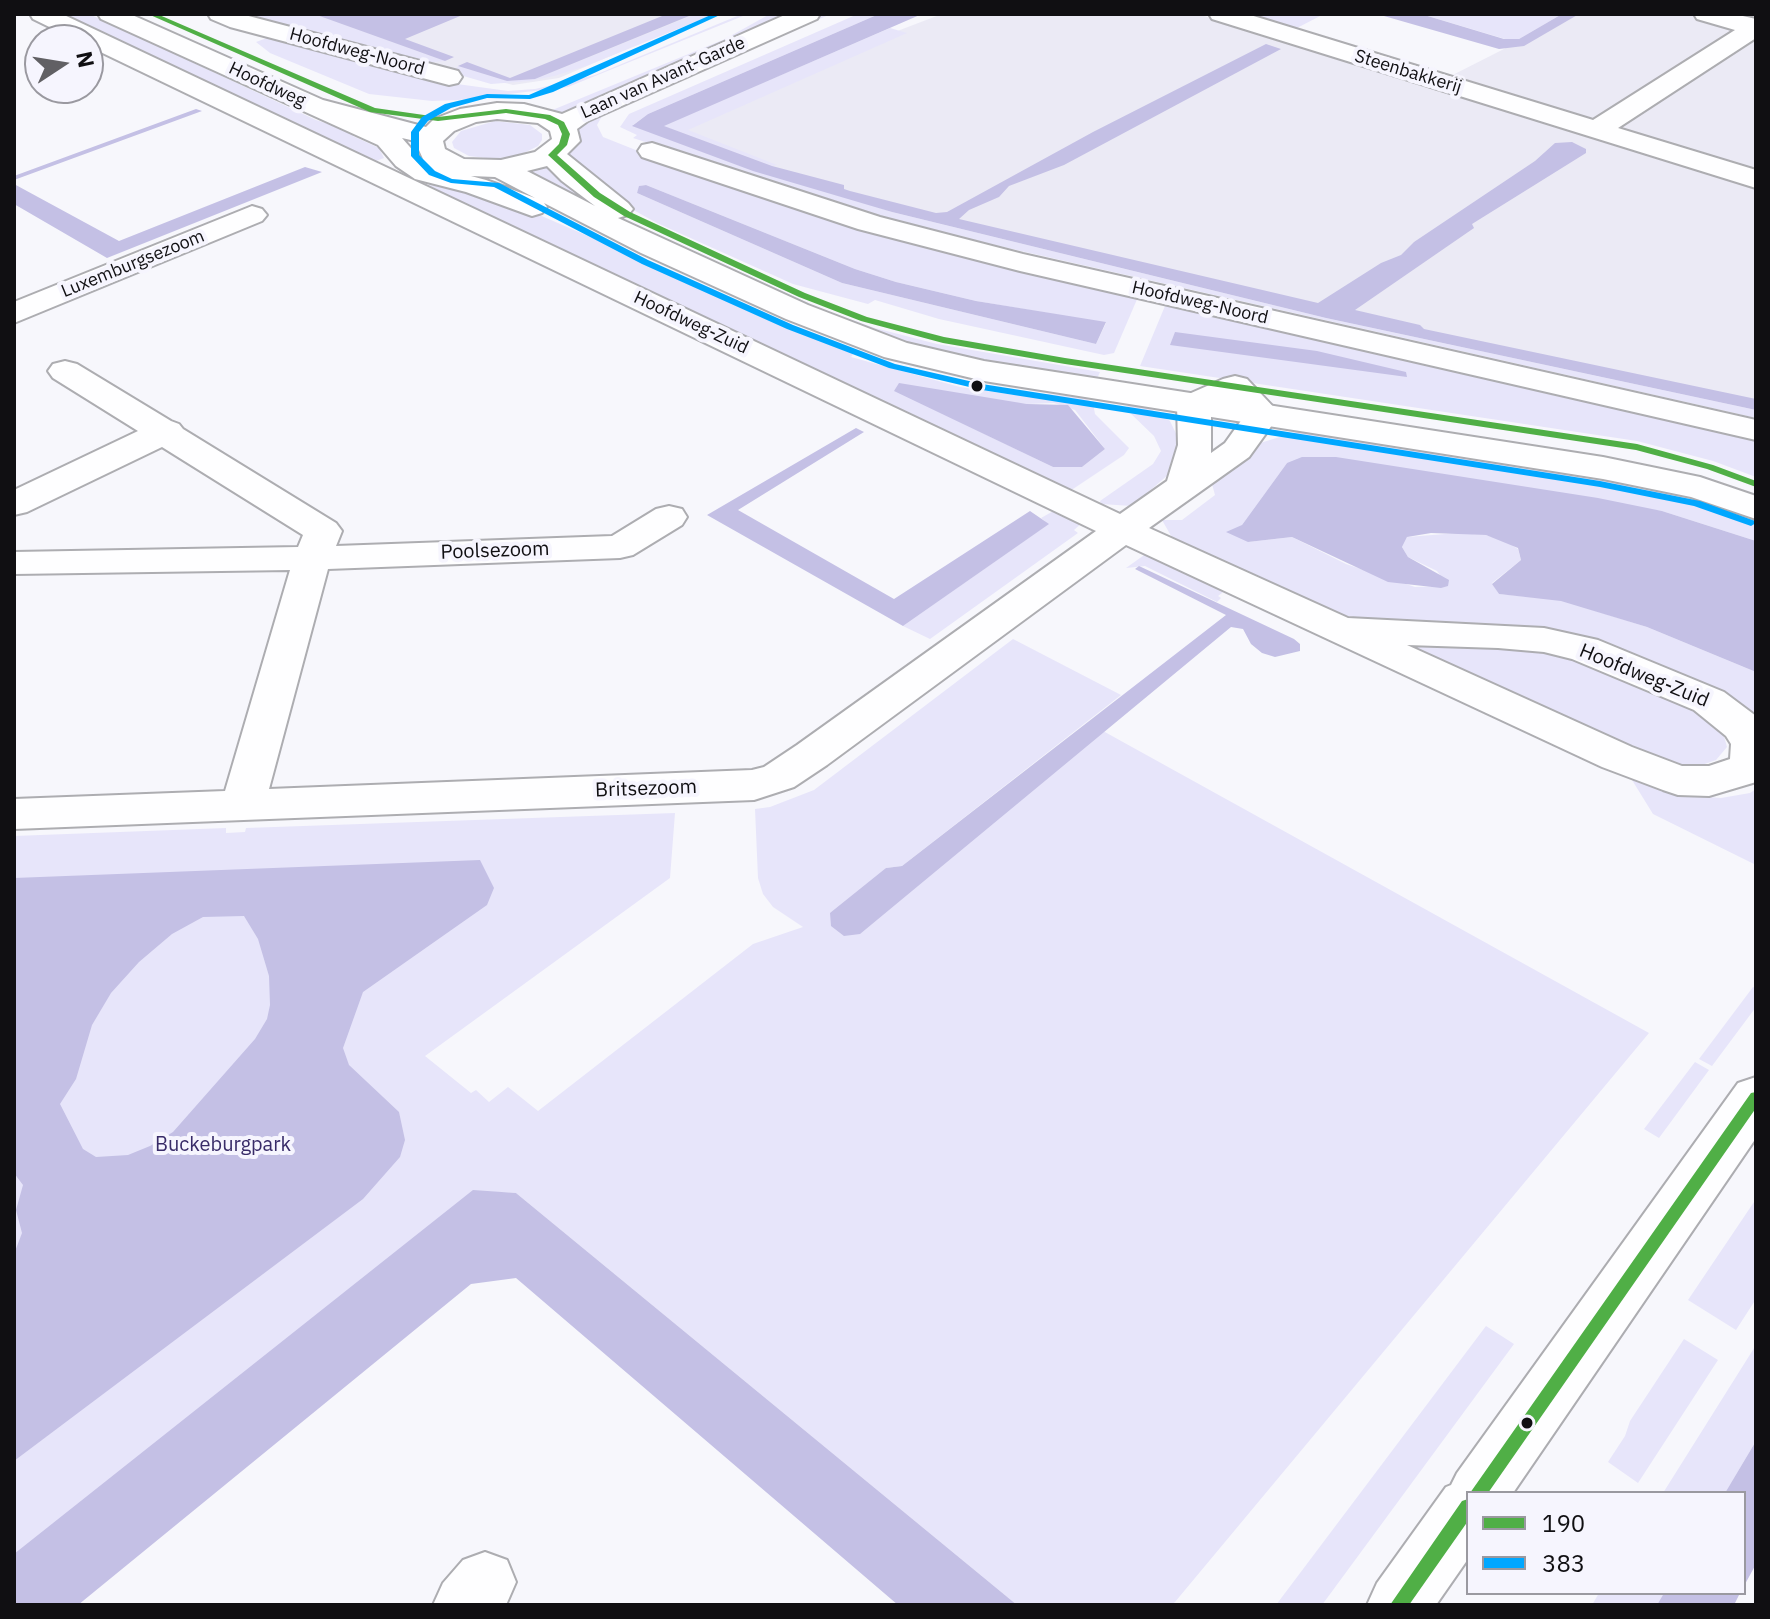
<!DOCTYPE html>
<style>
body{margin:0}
#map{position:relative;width:1770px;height:1619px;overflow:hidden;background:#f7f7fc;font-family:"IBM Plex Sans",sans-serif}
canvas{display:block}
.frame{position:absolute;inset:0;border:16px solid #100f12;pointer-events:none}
.legend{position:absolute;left:1466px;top:1491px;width:280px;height:104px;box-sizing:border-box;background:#f6f5fe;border:2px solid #9a99a0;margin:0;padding:10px 14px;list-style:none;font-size:24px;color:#100f12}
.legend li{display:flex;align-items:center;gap:16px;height:40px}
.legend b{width:40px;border:2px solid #9a99a0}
.north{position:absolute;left:24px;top:24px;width:80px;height:80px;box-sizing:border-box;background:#f6f5fe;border:2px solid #9a99a0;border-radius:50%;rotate:78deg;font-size:22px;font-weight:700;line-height:32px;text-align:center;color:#100f12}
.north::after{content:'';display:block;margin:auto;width:28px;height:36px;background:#616064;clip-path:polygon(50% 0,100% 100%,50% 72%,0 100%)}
</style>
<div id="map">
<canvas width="1770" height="1619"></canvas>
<div class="frame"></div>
<ul class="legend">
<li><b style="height:10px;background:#50af46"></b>190</li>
<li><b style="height:10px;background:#00a7ff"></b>383</li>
</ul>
<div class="north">N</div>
</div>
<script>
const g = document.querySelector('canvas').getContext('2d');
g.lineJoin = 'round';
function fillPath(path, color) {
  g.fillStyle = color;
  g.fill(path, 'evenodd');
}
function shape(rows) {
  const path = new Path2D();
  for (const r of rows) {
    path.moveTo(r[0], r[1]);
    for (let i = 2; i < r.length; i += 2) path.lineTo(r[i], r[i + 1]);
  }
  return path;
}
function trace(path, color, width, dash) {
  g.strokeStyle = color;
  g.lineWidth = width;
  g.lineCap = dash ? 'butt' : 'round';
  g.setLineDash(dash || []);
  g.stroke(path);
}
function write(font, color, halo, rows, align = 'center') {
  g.font = font + ' "IBM Plex Sans",sans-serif';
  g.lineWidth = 8;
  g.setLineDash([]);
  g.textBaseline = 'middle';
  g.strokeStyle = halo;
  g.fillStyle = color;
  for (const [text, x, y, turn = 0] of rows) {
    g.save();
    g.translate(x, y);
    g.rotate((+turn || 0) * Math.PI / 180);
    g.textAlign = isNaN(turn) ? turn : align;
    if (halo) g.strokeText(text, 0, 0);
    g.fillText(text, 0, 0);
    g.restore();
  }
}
const built = shape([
 [240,14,709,14,559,78,513,85],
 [942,14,1198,14,1427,88,1573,14,1756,14,1756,403,1359,319,837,191,648,126]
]);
const green = shape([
 [59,14,89,14,316,120,356,133,353,136,379,148,384,158,376,161,330,141],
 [241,14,314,14,445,61,419,63,236,15],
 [696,14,715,14,586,66,554,76,529,81,491,84,453,73,458,66,507,81,535,79],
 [742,14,748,14,568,87,458,100,432,101,369,94,270,53,256,42,275,35,428,80,508,91,535,89,595,75],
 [770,14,782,14,752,32,564,117,550,111,725,39],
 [818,14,831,14,617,106,602,116,597,125,603,137,691,172,862,229,1138,297,1114,353,1104,355,939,319,875,300,868,304,793,284,657,223,628,207,571,164,569,155,579,127,585,118],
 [646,185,855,269,896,282,976,301,1106,323,1096,344,842,283,637,193,640,186],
 [858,14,879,14,648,114,633,125,892,212,1326,318,1756,410,1756,418,880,219,633,138,637,135,620,127,629,114],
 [1247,14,1324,14,1295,29],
 [1421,14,1562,14,1519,39,1505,39],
 [890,28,907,33,688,130,777,165,772,166,663,126],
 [495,121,530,125,542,134,542,140,538,146,520,155,494,159,469,156,454,148,452,142,461,131],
 [546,165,629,222,819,308,875,328,937,344,1100,372,1095,383,1005,369,873,337,590,212,524,171],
 [427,185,449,186,521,207,855,352,851,357,960,387,1014,395,1048,394,1086,398,1093,403,1095,414,1129,448,1124,455,1067,493],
 [894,390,1027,404,1054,403,1075,410,1105,449,1082,467,1053,467],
 [1174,305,1456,372,1756,437,1756,477,1713,461,1637,441,1140,366,1165,306],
 [1128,400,1141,403,1170,421,1181,444,1176,468,1132,506,1101,504,1100,501,1153,464,1161,451,1154,436,1127,410],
 [1324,429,1601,471,1756,512,1756,541,1662,511,1287,463,1242,525,1248,542,1292,537,1346,564,1415,587,1448,586,1437,571,1408,557,1402,547,1407,537,1458,533,1486,535,1506,541,1518,549,1521,560,1492,583,1499,594,1561,600,1647,627,1756,672,1756,718,1550,630,1528,627,1380,622,1338,614,1313,605,1174,541,1162,520,1182,520,1215,495,1212,484,1257,444,1299,431],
 [1057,509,1083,522,1074,530,1078,533,930,639,903,626,1048,524,1041,518],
 [1147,553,1226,590,1218,596,1221,598,1217,602,1145,566,1126,568],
 [1013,639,1121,695,902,866,886,868,865,905,1094,726,1649,1033,1175,1602,1171,1605,1017,1605,516,1193,496,1192,14,1583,14,836,226,828,226,833,245,832,246,828,675,813,670,878,425,1056,471,1093,476,1090,489,1102,508,1087,538,1111,753,944,803,927,773,907,763,894,758,878,755,809,770,807,814,790],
 [1438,645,1536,650,1566,656,1691,706,1722,729,1727,747,1716,760,1699,766,1675,766,1653,759,1402,646],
 [1633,775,1683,795,1721,798,1750,793,1756,789,1756,865,1653,814,1632,780],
 [1753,987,1756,988,1756,1007,1712,1066,1699,1059],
 [1695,1062,1709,1070,1659,1138,1644,1129],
 [1756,1199,1756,1299,1736,1330,1688,1300],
 [1486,1326,1514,1344,1322,1605,1276,1605],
 [1684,1339,1718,1360,1638,1483,1608,1462,1625,1436,1630,1421],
 [1756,1345,1756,1441,1725,1493,1663,1493],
 [1599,1593,1664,1593,1657,1605,1592,1605]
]);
const water = shape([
 [314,14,465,14,405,39,454,57,445,61],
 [667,14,694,14,535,79,507,81,458,66,467,62,510,78],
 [879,14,922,14,664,126,772,166,844,185,844,189,850,191,936,213,947,212,1093,132,1266,44,1281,49,1064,165,1009,186,999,197,969,210,959,219,1318,303,1381,263,1401,255,1414,242,1535,161,1555,143,1572,142,1586,149,1586,153,1472,224,1474,228,1355,310,1420,325,1424,329,1756,399,1756,410,1326,318,892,212,753,171,632,126,648,114],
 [1377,14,1421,14,1504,39,1519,39,1562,14,1579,14,1524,46,1499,49],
 [196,109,202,111,14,180,14,176],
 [305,167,322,172,107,258,14,204,14,184,119,241],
 [646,185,855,269,896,282,976,301,1106,322,1096,344,842,283,637,193,639,186],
 [1175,332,1317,351,1406,372,1407,377,1170,345],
 [899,383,1027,404,1068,405,1105,449,1082,467,1053,467,894,391],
 [856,428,864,432,738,510,894,599,1030,511,1049,524,903,626,707,515],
 [1302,457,1336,457,1598,498,1662,511,1756,541,1756,672,1647,627,1561,601,1499,594,1492,584,1521,560,1518,548,1486,535,1431,533,1407,537,1402,547,1408,557,1449,580,1448,586,1441,588,1388,582,1292,537,1248,542,1226,532,1242,525,1287,463],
 [1139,566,1294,639,1300,644,1300,651,1275,657,1262,653,1251,644,1243,629,1231,627,860,934,844,936,831,926,830,913,886,868,902,866,1226,615,1135,569],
 [480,860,494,888,487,905,363,992,343,1048,349,1065,399,1112,405,1140,400,1157,363,1199,14,1461,14,1254,22,1233,16,1210,23,1185,14,1173,14,878],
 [244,916,258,939,269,976,270,1005,267,1019,255,1039,173,1132,150,1146,128,1155,96,1157,83,1149,60,1104,76,1079,92,1025,111,993,139,962,172,934,203,917],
 [473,1190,516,1193,1017,1605,898,1605,516,1278,471,1284,78,1605,14,1605,14,1554],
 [1756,1441,1756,1564,1744,1586,1744,1493,1725,1493],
 [1664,1593,1740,1593,1734,1605,1657,1605]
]);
const street = shape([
 [30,14,62,14,1120,514,1167,481,1178,445,1177,404,1182,397,1223,379,1235,376,1247,379,1280,414,1249,457,1149,528,1348,618,1544,628,1598,640,1724,692,1756,716,1756,782,1709,796,1678,795,1663,790,1602,767,1126,545,827,765,794,787,754,800,14,829,14,799,225,791,290,570,14,574,14,552,298,547,303,535,162,447,27,512,14,515,14,490,138,431,53,378,48,371,53,364,65,361,77,364,171,421,179,424,183,429,336,523,342,531,336,546,612,536,656,509,669,506,682,509,687,517,682,525,633,555,620,558,328,569,269,789,752,770,764,767,797,745,1096,531,88,46,88,40,76,40,33,19,30,14],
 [1230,401,1245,415,1225,443,1211,453,1211,409,1230,401],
 [1407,645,1498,648,1544,652,1572,659,1694,710,1726,736,1731,744,1730,759,1709,766,1682,766,1632,747,1407,645],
 [208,14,241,14,458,71,462,77,458,83,449,85,230,27,211,19,208,14],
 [1209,14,1247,14,1593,120,1735,30,1697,19,1694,14,1734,14,1756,19,1756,38,1618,128,1756,170,1756,188,1212,19,1209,14],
 [652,143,880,217,1023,254,1756,420,1756,440,1020,271,858,229,642,157,638,151,642,145,652,143],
 [252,206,262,209,267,215,262,221,14,323,14,302,252,206],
 [485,1552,507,1560,516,1582,506,1605,433,1605,443,1583,463,1560,485,1552]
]);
const secondary = shape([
 [98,14,130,14,323,100,426,127,434,119,460,109,497,103,524,104,562,114,787,14,820,14,817,19,588,121,577,129,580,141,567,154,628,203,633,209,628,215,618,218,808,305,907,343,984,361,1603,457,1700,477,1756,496,1756,519,1691,497,1603,479,984,381,884,357,786,319,641,253,544,203,547,207,542,213,532,216,466,192,415,179,396,166,378,145,101,19,98,14],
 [497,119,538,123,550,131,552,139,535,152,501,160,464,159,445,149,443,141,454,131,476,122,497,119],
 [402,138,415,141,423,159,416,154,402,138],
 [547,166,562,181,595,206,527,171,547,166],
 [471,176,495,177,535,198,486,180,471,176],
 [1756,1077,1756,1138,1513,1493,1468,1493,1468,1559,1436,1605,1367,1605,1377,1583,1446,1487,1451,1485,1457,1473,1738,1083,1756,1077]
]);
const bus1 = shape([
 [148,14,157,14,375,108,438,117,506,109,550,115,564,122,570,134,567,145,557,155,600,193,630,212,805,293,867,317,944,337,1065,358,1637,444,1713,465,1756,481,1756,487,1707,469,1636,450,1065,364,943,343,861,321,799,297,624,216,594,197,548,155,559,144,562,134,558,125,545,119,506,113,438,121,370,112,148,14],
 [1756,1092,1756,1108,1488,1493,1470,1493,1751,1093,1756,1092],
 [1468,1499,1468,1521,1409,1605,1390,1605,1462,1501,1468,1499]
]);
const bus2 = shape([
 [713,14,722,14,553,92,530,99,487,98,451,108,428,121,419,132,419,155,435,171,452,179,499,183,648,260,793,325,895,364,982,384,1600,481,1700,501,1755,521,1756,523,1751,526,1694,506,1600,487,982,390,889,368,787,329,642,264,494,187,451,183,429,175,411,156,411,132,422,117,445,104,487,94,529,95,713,14]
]);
const markers = [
 [977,386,7,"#100f12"],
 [1527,1423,7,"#100f12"]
];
const farStreetnames = [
 ["Hoofdweg-Noord",357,52,15],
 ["Steenbakkerij",1408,72,17],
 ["Laan van Avant-Garde",663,78,-24],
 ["Hoofdweg",267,85,25],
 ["Luxemburgsezoom",133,264,-22],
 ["Hoofdweg-Noord",1200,303,13],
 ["Hoofdweg-Zuid",691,323,25]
];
const streetNames = [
 ["Poolsezoom",495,551,-2],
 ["Hoofdweg-Zuid",1644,676,22],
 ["Britsezoom",646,789,-2]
];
const parkNames = [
 ["Buckeburgpark",223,1145]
];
fillPath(built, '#ebeaf5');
fillPath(green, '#e7e5fa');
fillPath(water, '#c4c0e5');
trace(street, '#adadb1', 4);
trace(secondary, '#adadb1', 4);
fillPath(street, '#fefeff');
fillPath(secondary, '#fefeff');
fillPath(bus1, '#50af46');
fillPath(bus2, '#00a7ff');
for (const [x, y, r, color] of markers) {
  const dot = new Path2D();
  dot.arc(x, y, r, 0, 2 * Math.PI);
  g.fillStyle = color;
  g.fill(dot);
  trace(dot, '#f6f5fe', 3);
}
write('18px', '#100f12', '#f6f5fe', farStreetnames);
write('20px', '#100f12', '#f6f5fe', streetNames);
write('20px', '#382b68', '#f6f5fe', parkNames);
</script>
